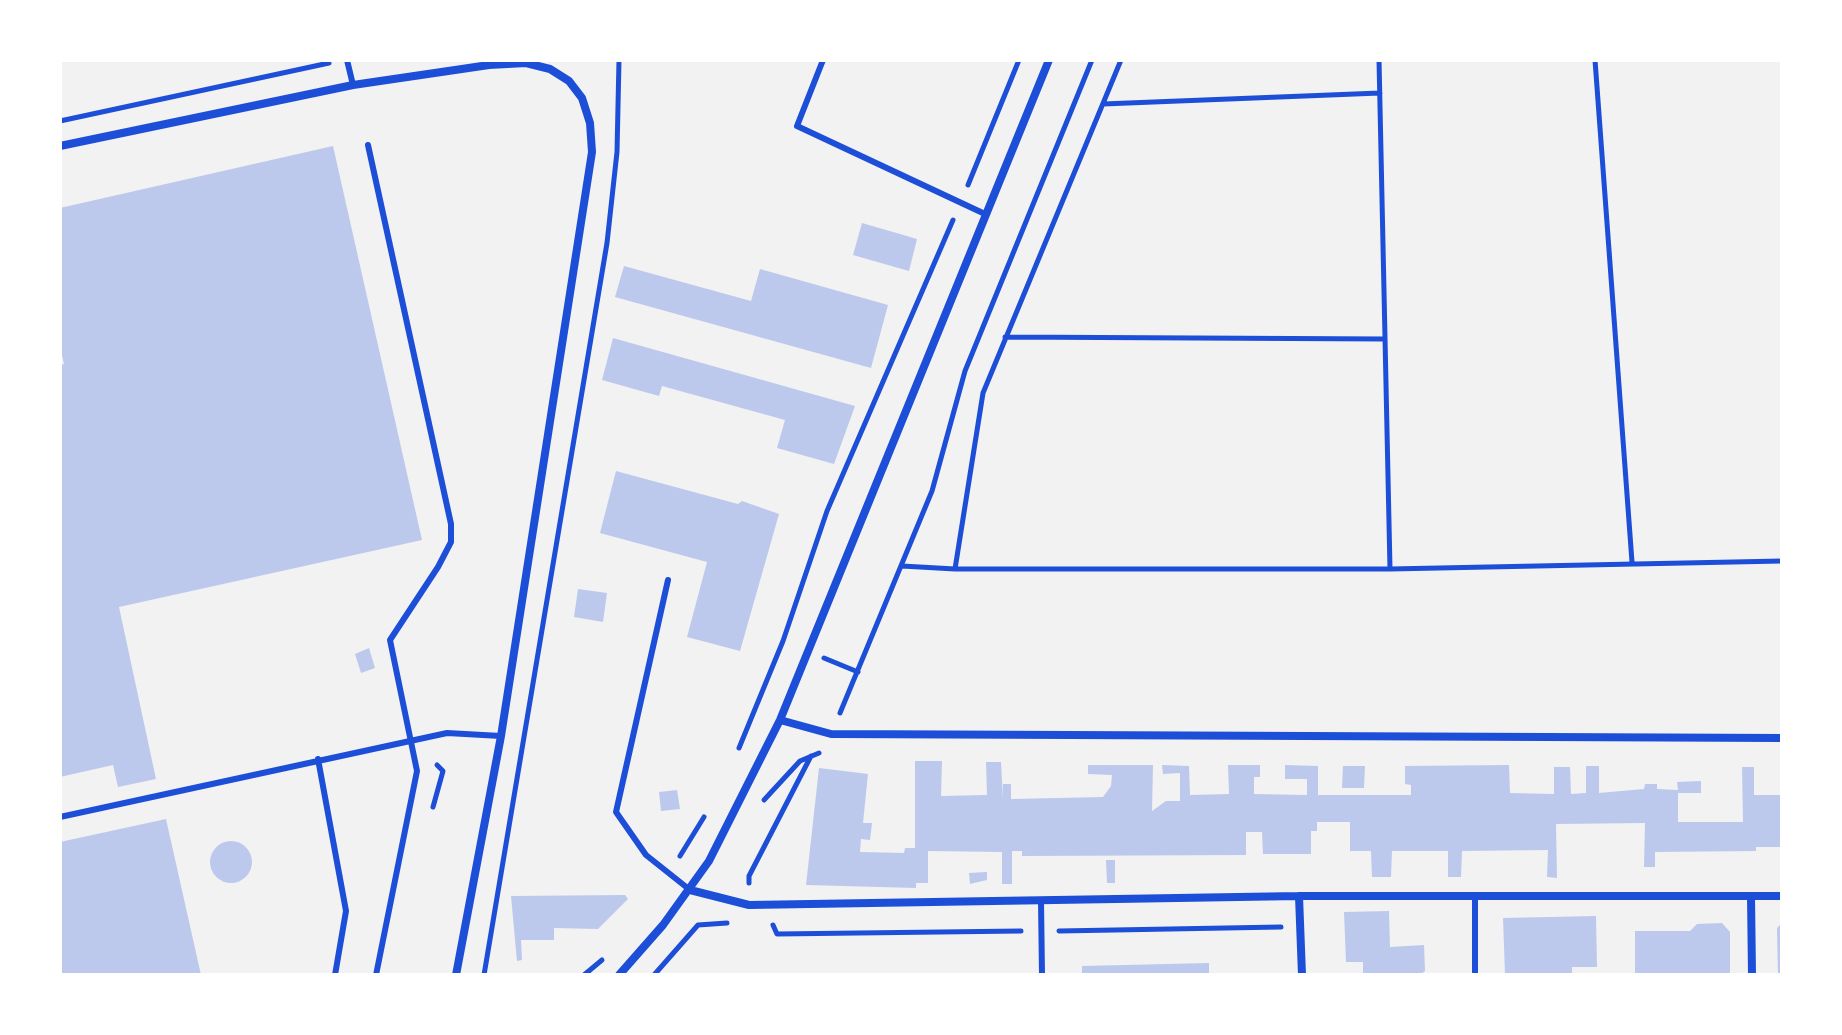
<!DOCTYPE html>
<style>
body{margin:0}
#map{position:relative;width:1842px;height:1035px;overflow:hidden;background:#f2f2f2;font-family:"Nunito Sans",sans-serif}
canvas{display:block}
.frame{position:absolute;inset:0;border:62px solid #fff;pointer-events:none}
</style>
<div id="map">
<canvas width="1842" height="1035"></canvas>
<div class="frame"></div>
</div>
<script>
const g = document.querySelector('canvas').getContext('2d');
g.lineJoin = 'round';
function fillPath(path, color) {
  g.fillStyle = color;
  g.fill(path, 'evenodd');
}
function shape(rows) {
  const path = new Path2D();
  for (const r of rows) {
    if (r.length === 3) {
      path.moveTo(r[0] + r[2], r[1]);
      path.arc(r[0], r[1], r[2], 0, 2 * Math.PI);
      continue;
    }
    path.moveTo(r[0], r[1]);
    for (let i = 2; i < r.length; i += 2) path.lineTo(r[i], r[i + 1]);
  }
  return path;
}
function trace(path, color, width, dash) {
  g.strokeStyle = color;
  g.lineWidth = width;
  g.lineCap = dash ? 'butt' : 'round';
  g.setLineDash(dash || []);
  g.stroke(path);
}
const building = shape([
 [333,146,422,540,119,607,156,779,118,787,113,765,60,777,60,365,64,364,60,347,60,208],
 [862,223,917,239,909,271,853,255],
 [624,266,751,301,760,269,888,305,871,368,615,297],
 [613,338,855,406,834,464,777,448,785,420,662,386,659,396,602,380],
 [616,471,738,504,742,501,779,514,740,651,687,637,707,562,600,533],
 [578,589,607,593,603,622,574,617],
 [369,648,375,668,361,673,355,654],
 [915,761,942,761,941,796,987,795,986,762,1001,762,1003,799,1003,784,1011,784,1011,799,1103,797,1111,786,1112,775,1088,774,1088,765,1153,765,1152,811,1166,801,1180,801,1180,773,1163,774,1162,765,1189,766,1190,795,1229,794,1228,765,1260,765,1260,777,1254,777,1254,794,1307,795,1307,779,1285,779,1285,765,1318,766,1318,795,1411,795,1411,785,1405,784,1405,766,1509,765,1510,793,1554,794,1554,767,1570,767,1571,794,1586,793,1586,766,1599,766,1599,793,1644,789,1645,784,1657,784,1657,789,1678,790,1677,782,1701,781,1701,793,1678,793,1678,822,1743,822,1742,767,1754,767,1754,795,1782,795,1782,847,1756,847,1756,851,1655,852,1655,867,1644,867,1645,823,1556,824,1557,878,1547,877,1548,850,1462,851,1461,877,1448,877,1448,851,1392,851,1391,877,1372,877,1371,851,1350,851,1350,822,1317,822,1317,831,1311,831,1311,854,1263,854,1262,832,1246,832,1246,855,1022,856,1022,851,1012,851,1012,884,1002,884,1002,852,928,851,928,883,916,883,916,888,806,885,819,768,868,774,863,823,872,823,870,840,861,839,860,852,904,853,905,848,915,848],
 [1343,766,1365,766,1364,788,1342,788],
 [677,790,680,809,661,811,659,792],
 [166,819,201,975,60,975,60,842],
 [231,862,21],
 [1106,860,1115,860,1115,883,1107,883],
 [987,872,987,880,970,884,969,873],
 [625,895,628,899,598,929,554,928,554,940,521,940,522,960,517,961,511,896],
 [1389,911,1390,947,1424,945,1425,971,1420,975,1363,975,1363,962,1346,962,1344,912],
 [1596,916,1597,967,1572,967,1572,975,1505,975,1503,918],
 [1722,923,1730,932,1730,975,1635,975,1635,931,1690,931,1697,924],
 [1782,923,1782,975,1778,975,1777,928],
 [1209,963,1209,975,1082,975,1082,966]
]);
const path = shape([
 [1121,60,983,393,955,569,1390,569,1782,561],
 [1379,60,1390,569],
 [1595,60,1632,562],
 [1103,104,1380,93],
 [60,121,329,63],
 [968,185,1019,60],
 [1005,337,1385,339],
 [902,566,955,569],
 [824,658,858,672],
 [840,713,932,491,965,371,1092,60],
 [739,748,783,641,827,511,953,220],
 [764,800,800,761,819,753],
 [433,807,443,771,437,765],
 [680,856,704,817],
 [749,883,749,876,811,756],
 [773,925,777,934,1021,931],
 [1059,931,1281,927],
 [484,975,607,243,617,152,619,60],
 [584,975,602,960],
 [654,975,698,925,727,923]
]);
const service = shape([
 [347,60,353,85],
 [823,60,797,126,985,214],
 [368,145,451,524,451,542,438,567,390,640,417,771,376,975],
 [668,580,616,812,646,855,690,890],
 [318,759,346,911,335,975],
 [60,817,447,733,501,736],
 [1475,896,1475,975],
 [1041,901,1042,975]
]);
const minor = shape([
 [60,146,353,85,489,65,526,63,550,69,569,81,582,98,590,123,592,152,501,736,456,975],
 [780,720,831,734,1782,738],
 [690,890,749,905,1299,896,1782,896],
 [1299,896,1302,975],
 [1751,896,1752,975],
 [619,975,663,925,709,861,780,720,1049,60]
]);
fillPath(building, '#bdc9ec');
trace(path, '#1d4ed8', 5);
trace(service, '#1d4ed8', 6);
trace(minor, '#1d4ed8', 8);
</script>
